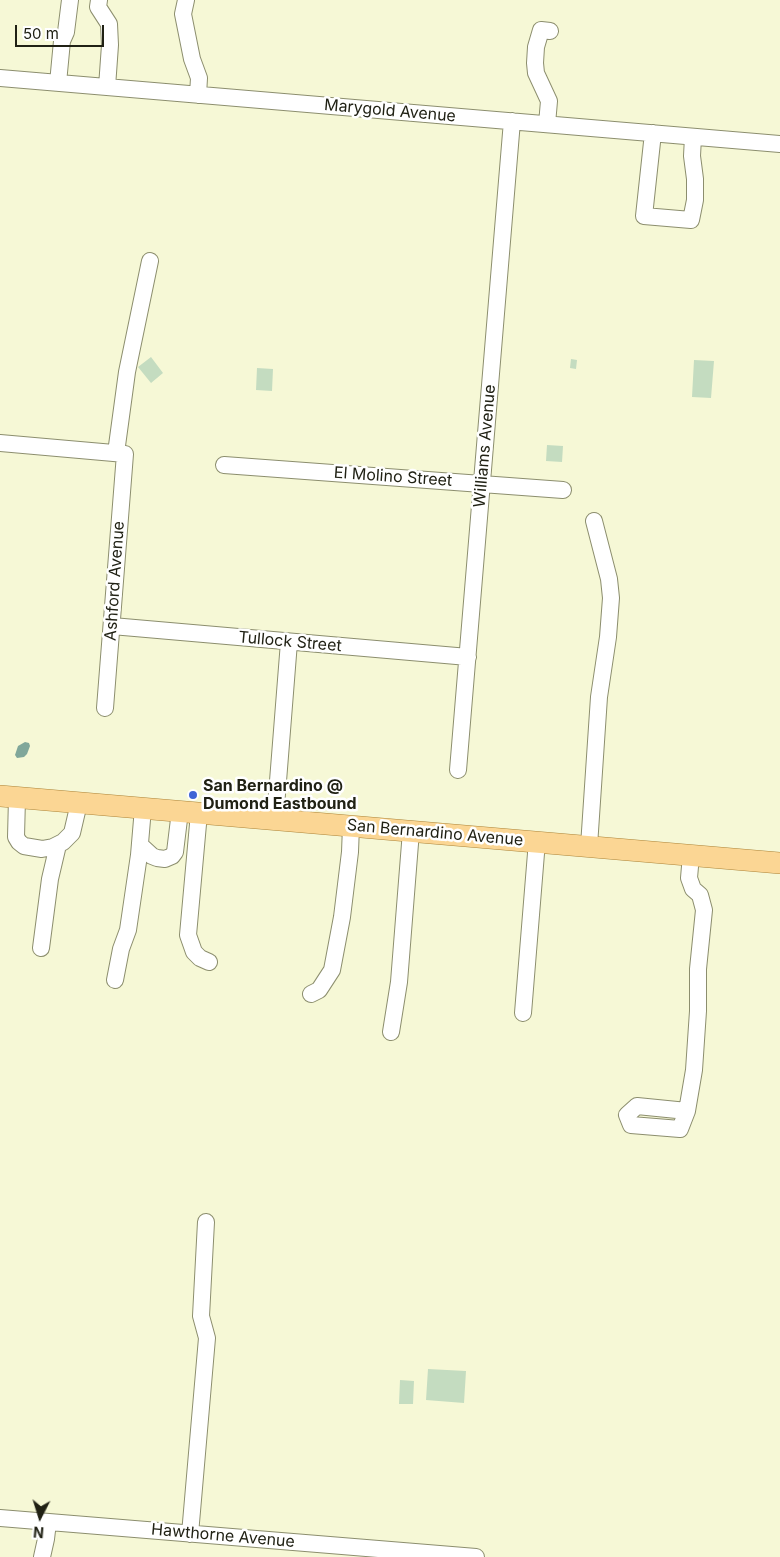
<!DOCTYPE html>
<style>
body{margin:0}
#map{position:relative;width:780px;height:1557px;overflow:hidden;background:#f6f8d6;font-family:Inter,sans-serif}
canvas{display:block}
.north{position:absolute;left:15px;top:1492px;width:50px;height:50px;-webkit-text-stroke:4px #fff;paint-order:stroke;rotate:185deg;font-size:14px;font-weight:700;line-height:20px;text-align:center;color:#202114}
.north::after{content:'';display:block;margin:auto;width:18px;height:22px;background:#202114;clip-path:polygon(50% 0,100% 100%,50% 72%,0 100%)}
.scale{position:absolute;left:15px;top:25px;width:89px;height:22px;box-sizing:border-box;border:2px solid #202114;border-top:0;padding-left:6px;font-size:15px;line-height:18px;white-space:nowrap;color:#202114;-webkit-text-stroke:4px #fff;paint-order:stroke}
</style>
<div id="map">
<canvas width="780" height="1557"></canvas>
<div class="north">N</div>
<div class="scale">50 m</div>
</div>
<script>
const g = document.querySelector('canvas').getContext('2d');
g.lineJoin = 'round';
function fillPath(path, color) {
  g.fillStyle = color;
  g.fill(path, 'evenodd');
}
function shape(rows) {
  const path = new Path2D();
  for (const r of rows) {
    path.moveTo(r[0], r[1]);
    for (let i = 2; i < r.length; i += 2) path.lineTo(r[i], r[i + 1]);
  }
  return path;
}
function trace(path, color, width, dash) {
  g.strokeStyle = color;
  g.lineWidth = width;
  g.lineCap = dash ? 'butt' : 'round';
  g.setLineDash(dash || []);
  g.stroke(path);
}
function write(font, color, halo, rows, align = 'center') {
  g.font = font + ' Inter,sans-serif';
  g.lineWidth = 5;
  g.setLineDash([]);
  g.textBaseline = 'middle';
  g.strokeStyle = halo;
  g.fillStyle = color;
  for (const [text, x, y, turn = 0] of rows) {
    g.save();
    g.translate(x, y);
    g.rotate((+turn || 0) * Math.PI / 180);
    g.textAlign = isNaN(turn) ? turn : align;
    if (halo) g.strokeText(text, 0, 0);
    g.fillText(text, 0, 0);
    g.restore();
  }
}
const water = shape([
 [25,742,29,743,30,746,27,754,24,757,17,758,15,755,18,746]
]);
const building = shape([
 [151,357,163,373,151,383,138,367],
 [571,359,577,360,576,369,570,368],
 [694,360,714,361,711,398,692,397],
 [257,368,273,369,272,391,256,390],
 [547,445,563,446,562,462,546,461],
 [428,1369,466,1371,464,1403,426,1400],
 [400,1380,414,1381,413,1404,399,1404]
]);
const minor = shape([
 [99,0,98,7,109,24,110,45,107,87],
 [186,0,183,14,192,59,199,78,198,95],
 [0,78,780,144],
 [58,83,62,41,66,32,70,0],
 [547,124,549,101,536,73,535,63,536,47,541,30,550,31],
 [653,133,644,216,691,220,695,200,695,179,692,156,693,137],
 [0,443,125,454,105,708],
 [116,453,127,372,150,261],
 [224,465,563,490],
 [112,626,468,657],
 [458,770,512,121],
 [17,798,16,837,19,842,24,846,42,849,53,847,63,842,72,833,79,803],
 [199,813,188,935,194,952,200,958,209,962],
 [275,819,289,642],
 [140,845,152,856,157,858,165,859,172,856,175,852,180,811],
 [589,846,599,697,608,637,611,598,609,579,594,521],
 [41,948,50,879,58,845],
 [115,980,121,949,128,930,139,855,143,808],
 [311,994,319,990,332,970,342,917,350,852,351,826],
 [523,1013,537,841],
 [391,1032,399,982,411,831],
 [687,1111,637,1106,627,1115,631,1125,680,1129,687,1111,694,1070,698,1011,698,969,704,910,700,895,693,889,689,878,691,855],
 [0,1518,476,1557],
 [190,1534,207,1338,201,1316,206,1222],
 [42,1557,46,1539,48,1522]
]);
const major = shape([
 [0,796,780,863]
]);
const markers = [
 [193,795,5,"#3f64d6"]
];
const streetNames = [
 ["Marygold Avenue",390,111,5],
 ["Williams Avenue",485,446,-85],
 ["El Molino Street",393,477,4],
 ["Ashford Avenue",115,581,-86],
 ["Tullock Street",290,642,5],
 ["San Bernardino Avenue",435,833,5],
 ["Hawthorne Avenue",223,1536,5]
];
const poiNames = [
 ["San Bernardino @",203,786],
 ["Dumond Eastbound",203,804]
];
fillPath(water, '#80a79a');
fillPath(building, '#c4dcc0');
trace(minor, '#8c8e6e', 18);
trace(major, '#ac8439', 22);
trace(minor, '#fff', 16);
trace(major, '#fbd694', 21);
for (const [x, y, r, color] of markers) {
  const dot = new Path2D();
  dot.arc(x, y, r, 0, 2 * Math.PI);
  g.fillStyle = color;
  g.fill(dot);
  trace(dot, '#fff', 2);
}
write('16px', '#202114', '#fff', streetNames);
write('bold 16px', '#202114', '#fff', poiNames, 'left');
</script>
